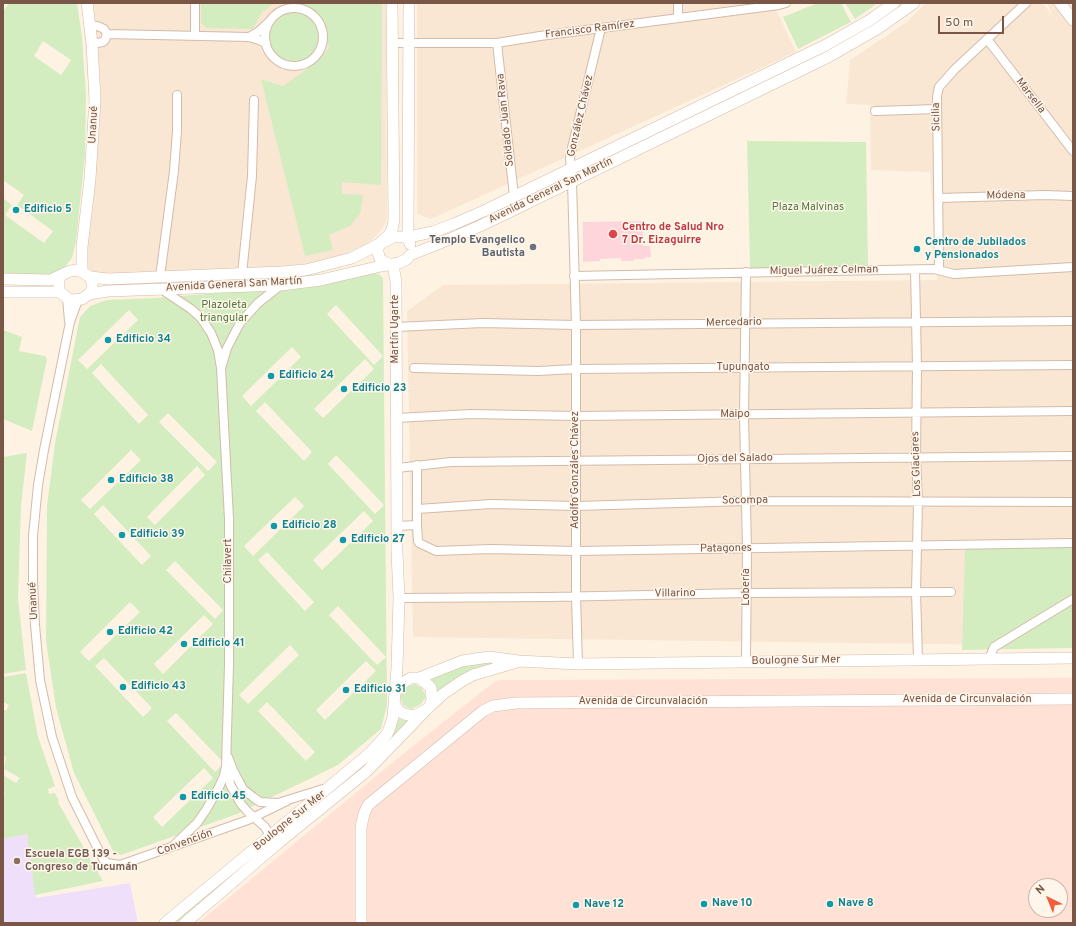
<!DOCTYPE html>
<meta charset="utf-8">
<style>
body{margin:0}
#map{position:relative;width:1076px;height:926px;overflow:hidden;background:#fef3e3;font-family:Overpass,sans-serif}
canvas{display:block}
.frame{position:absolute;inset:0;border:4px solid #795646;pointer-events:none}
.north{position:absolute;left:1028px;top:878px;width:40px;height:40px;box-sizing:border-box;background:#fff6eb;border:1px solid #c9b6a9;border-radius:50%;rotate:317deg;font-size:11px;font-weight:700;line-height:16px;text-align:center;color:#795646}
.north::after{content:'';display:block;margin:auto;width:14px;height:18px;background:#f45e3c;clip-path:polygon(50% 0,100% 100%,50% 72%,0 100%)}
.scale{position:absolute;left:938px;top:16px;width:66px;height:18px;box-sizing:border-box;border:2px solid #795646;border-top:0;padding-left:5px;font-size:12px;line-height:14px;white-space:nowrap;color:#795646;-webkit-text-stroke:3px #fff6eb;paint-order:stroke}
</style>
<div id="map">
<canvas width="1076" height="926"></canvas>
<div class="frame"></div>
<div class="north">N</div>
<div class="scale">50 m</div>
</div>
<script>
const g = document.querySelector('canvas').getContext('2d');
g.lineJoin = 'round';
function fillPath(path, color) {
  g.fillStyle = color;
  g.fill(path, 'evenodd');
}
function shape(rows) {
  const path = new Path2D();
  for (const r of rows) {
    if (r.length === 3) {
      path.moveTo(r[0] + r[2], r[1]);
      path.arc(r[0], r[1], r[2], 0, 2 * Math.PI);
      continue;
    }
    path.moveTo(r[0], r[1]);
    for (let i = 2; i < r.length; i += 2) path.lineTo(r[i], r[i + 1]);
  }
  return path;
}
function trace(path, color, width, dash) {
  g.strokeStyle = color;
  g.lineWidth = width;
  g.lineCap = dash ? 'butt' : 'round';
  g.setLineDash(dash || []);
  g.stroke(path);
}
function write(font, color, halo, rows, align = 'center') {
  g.font = font + ' Overpass,sans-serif';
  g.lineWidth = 3;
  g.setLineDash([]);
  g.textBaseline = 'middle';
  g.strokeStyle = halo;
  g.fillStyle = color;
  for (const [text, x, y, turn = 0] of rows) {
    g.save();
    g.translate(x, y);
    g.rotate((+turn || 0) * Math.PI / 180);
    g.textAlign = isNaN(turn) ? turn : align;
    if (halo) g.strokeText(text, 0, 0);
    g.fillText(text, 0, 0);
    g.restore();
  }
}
const residential = shape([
 [82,3,386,3,387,218,383,228,368,244,342,255,304,264,250,270,99,275,91,273,84,267,91,124],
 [417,3,773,3,796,52,431,219,417,214],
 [926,3,1043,3,1053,17,1047,3,1073,3,1073,646,413,637,407,311,443,285,937,280,930,172,871,170,870,105,846,104,850,60,907,22]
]);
const commercial = shape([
 [1073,678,1073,923,198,923,398,758,494,682,501,680],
 [1036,886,1060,886,1060,910,1036,910]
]);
const education = shape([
 [27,834,36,898,130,883,138,923,3,923,3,839]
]);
const medical = shape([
 [643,221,643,246,650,246,651,257,645,257,645,259,634,259,634,261,621,261,621,258,600,259,600,261,583,262,583,222]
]);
const green = shape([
 [9,3,77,3,82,37,86,95,85,154,76,241,72,258,64,268,52,276,3,276,3,198,12,205,5,215,44,243,53,231,17,205,24,195,3,180,3,9,4,10],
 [43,41,71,60,61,75,34,56],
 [201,3,274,3,262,12,253,29,207,28,201,23],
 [302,3,382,3,382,46,381,185,342,182,342,194,363,195,360,214,350,226,329,235,333,250,305,256,261,79,283,86,313,65,329,48,324,24,319,17,312,11,304,7],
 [818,3,841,3,851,22,798,49,783,17],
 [845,3,878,3,855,19],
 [294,38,27],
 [747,141,866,142,868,267,750,269],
 [373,273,379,274,383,278,387,705,381,729,338,765,237,814,121,855,113,851,74,773,56,708,46,641,47,506,55,443,80,317,90,306,107,300,154,298,298,287],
 [336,305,383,356,374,365,327,314],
 [129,310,138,320,87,369,78,360],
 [292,347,301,357,251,406,242,396],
 [365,359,374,369,323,418,314,409],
 [101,364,148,415,139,424,92,373],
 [265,402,312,452,304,461,256,411],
 [168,413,217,462,208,471,159,422],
 [131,450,141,460,90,509,81,500],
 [336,455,384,505,375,514,328,464],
 [197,466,205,475,155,525,147,517],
 [295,497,304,506,253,556,244,546],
 [103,505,151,556,142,565,94,514],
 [364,511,373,521,322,570,313,560],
 [267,552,314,602,305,611,258,560],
 [175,561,223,610,215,619,166,570],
 [130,602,140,612,89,661,80,652],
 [338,606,386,657,377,665,329,615],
 [204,615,213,624,163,674,154,664],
 [290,645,299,655,248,704,239,695],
 [104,658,152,708,143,717,95,666],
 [366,661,376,671,325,720,316,710],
 [267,702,315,752,306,761,258,711],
 [176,713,224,763,215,772,167,721],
 [204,768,213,778,162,827,153,817],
 [3,330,22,337,19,351,45,356,47,359,32,431,3,419],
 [27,453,21,506,18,599,26,670,3,674,3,457],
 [1073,547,1073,648,962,650,965,548],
 [509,661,439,693,429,678,465,663],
 [26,673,38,737,55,786,48,789,49,794,55,793,58,799,59,804,103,881,35,895,27,834,3,839,3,796,5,794,3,791,3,775,16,783,20,778,4,769,6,757,3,756,3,709,6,711,9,705,3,702,3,677],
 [415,684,422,688,426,697,420,705,411,709,403,705,400,697,405,688],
 [399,719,407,721,407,722,371,762,176,923,172,923,260,850]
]);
const street = shape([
 [678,3,678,18],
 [294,37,29],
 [89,24,100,27,104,29,107,34,105,40,103,42,92,44],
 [107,34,249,37,259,40,266,43],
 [195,35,195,3],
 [249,37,258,32,269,22],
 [987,39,1073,151],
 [393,43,497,43,540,36,779,5,786,3],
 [497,43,514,196],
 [875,111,937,109],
 [939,198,1045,195,1073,196],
 [939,269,937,96,939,87,955,69,1026,3],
 [915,270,917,367,916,458,918,501,916,592,918,659],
 [746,272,744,415,747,549,746,662],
 [242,274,252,176,254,100],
 [574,276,934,269,954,274,1073,267],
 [160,277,174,171,177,131,177,95],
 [161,289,191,309,201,318,211,333,218,350,221,368,229,519,229,665,226,766,224,776,219,787,206,810,197,823,174,845],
 [67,298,69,321],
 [78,300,70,322,44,450,38,485,33,536,33,580,35,625,40,680,52,737,72,797,103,859,107,863,120,865,248,820,287,801],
 [396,327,483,323,576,325,1073,321],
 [222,365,227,348,240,323,258,303,281,285],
 [414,368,538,371,575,369,1073,365],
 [397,418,471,414,576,416,1073,411],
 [417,465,417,525],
 [397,468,451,462,1073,456],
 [418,509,491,504,577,506,746,501,1073,502],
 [397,526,417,525,418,541,419,543,436,551,491,549,576,551,1073,543],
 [399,598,549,597,747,593,951,592],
 [989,659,994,647,1073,599],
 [578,664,576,596,576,325,572,181,570,158,571,152,601,28],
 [228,757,233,770,243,789,253,797,260,802,278,803,323,789],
 [228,767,230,784,241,804,247,811,265,827,270,836]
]);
const secondary = shape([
 [392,3,394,220,392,230,388,236,381,242,378,248,378,253,380,259,384,262,392,265],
 [409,3,408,237,410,244],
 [1060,3,1073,20],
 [82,272,82,247,90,179,95,100,92,44,87,3],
 [90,277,108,279,281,272,306,270,352,258,393,237,408,237,433,232,454,224,484,211,826,45,870,20,894,3],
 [3,279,50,280,55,278,70,271,79,270,90,277,92,282,92,290,89,294,82,299,72,300,67,298,60,292,59,289,59,280,61,275],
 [3,292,60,292],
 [89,294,108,291,281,285,321,280,381,266,399,263,407,259,410,255,438,244,480,226,828,57,877,29,914,3],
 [419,678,462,661,489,657,519,661,578,664,1073,658],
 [395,705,398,710,404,714,414,716,426,710,430,706,432,700,431,688,427,684,419,678,411,678,404,682,396,691],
 [430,706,443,694,462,681,473,675,517,662],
 [165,923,370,753,387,734,390,727,393,717,397,668,399,598,397,552,396,282,393,265],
 [185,923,277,844,367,771,426,710],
 [361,923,361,827,364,814,368,805,483,711,493,706,516,703,1073,699]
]);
const markers = [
 [16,210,4,"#0f9aa8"],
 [613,234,5,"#e0444e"],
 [533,247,4,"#6b7280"],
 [917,249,4,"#0f9aa8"],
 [108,340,4,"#0f9aa8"],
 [271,376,4,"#0f9aa8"],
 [344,389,4,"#0f9aa8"],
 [111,480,4,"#0f9aa8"],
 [274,526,4,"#0f9aa8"],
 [122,535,4,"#0f9aa8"],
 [343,540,4,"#0f9aa8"],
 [110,632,4,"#0f9aa8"],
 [184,644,4,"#0f9aa8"],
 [123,687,4,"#0f9aa8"],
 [346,690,4,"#0f9aa8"],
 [183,797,4,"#0f9aa8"],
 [17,861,4,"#8d6e63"],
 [704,904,4,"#0f9aa8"],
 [830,904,4,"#0f9aa8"],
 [576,905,4,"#0f9aa8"]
];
const streetNames = [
 ["Francisco Ramírez",590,30,-7],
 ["Marsella",1030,96,53],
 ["González Chávez",581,116,-77],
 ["Sicilia",937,117,-91],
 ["Soldado Juan Rava",506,120,-96],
 ["Unanué",94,125,-87],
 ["Avenida General San Martín",551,191,-26],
 ["Módena",1006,196,-1],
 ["Miguel Juárez Celman",824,271,-1],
 ["Avenida General San Martín",234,285,-3],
 ["Mercedario",734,323,-1],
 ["Martín Ugarte",396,329,-90],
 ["Tupungato",743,368],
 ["Maipo",735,415],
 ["Ojos del Salado",735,459,-1],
 ["Los Glaciares",917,464,-92],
 ["Adolfo Gonzáles Chávez",576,470,-90],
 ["Socompa",745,501,-1],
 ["Patagones",726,549,-1],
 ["Chilavert",229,561,-90],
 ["Lobería",747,587,-90],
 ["Villarino",675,594,-1],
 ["Unanué",34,601,-93],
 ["Boulogne Sur Mer",796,661,-1],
 ["Avenida de Circunvalación",967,700],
 ["Avenida de Circunvalación",643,702],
 ["Boulogne Sur Mer",290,821,-39],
 ["Convención",185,843,-20]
];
const parkNames = [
 ["Plaza Malvinas",808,208],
 ["Plazoleta",224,306],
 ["triangular",224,319]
];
const cultureNames = [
 ["Edificio 5",24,210],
 ["Centro de Jubilados",925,243],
 ["y Pensionados",925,256],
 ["Edificio 34",116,340],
 ["Edificio 24",279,376],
 ["Edificio 23",352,389],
 ["Edificio 38",119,480],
 ["Edificio 28",282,526],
 ["Edificio 39",130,535],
 ["Edificio 27",351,540],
 ["Edificio 42",118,632],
 ["Edificio 41",192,644],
 ["Edificio 43",131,687],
 ["Edificio 31",354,690],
 ["Edificio 45",191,797],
 ["Nave 10",712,904],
 ["Nave 8",838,904],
 ["Nave 12",584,905]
];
const healthNames = [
 ["Centro de Salud Nro",622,228],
 ["7 Dr. Eizaguirre",622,241]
];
const worshipNames = [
 ["Templo Evangelico",525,241],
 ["Bautista",525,254]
];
const educationNames = [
 ["Escuela EGB 139 -",25,855],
 ["Congreso de Tucumán",25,868]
];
fillPath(residential, '#f9e7d3');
fillPath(commercial, '#ffe1d6');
fillPath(education, '#f0dffb');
fillPath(medical, '#fdd5db');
fillPath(green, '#d4edc0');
trace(street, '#d3bbaa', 10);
trace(secondary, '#d6bba8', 12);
trace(street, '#fff', 8);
trace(secondary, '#fff', 11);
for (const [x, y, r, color] of markers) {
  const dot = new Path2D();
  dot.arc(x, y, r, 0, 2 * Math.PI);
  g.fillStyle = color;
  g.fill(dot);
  trace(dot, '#fff6eb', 1.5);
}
write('11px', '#795646', '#fff6eb', streetNames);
write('11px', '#507a3b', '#fff6eb', parkNames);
write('bold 11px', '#0d838f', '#fff6eb', cultureNames, 'left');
write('bold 11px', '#be3a42', '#fff6eb', healthNames, 'left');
write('bold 11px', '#5b616d', '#fff6eb', worshipNames, 'right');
write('bold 11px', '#785e54', '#fff6eb', educationNames, 'left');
</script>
